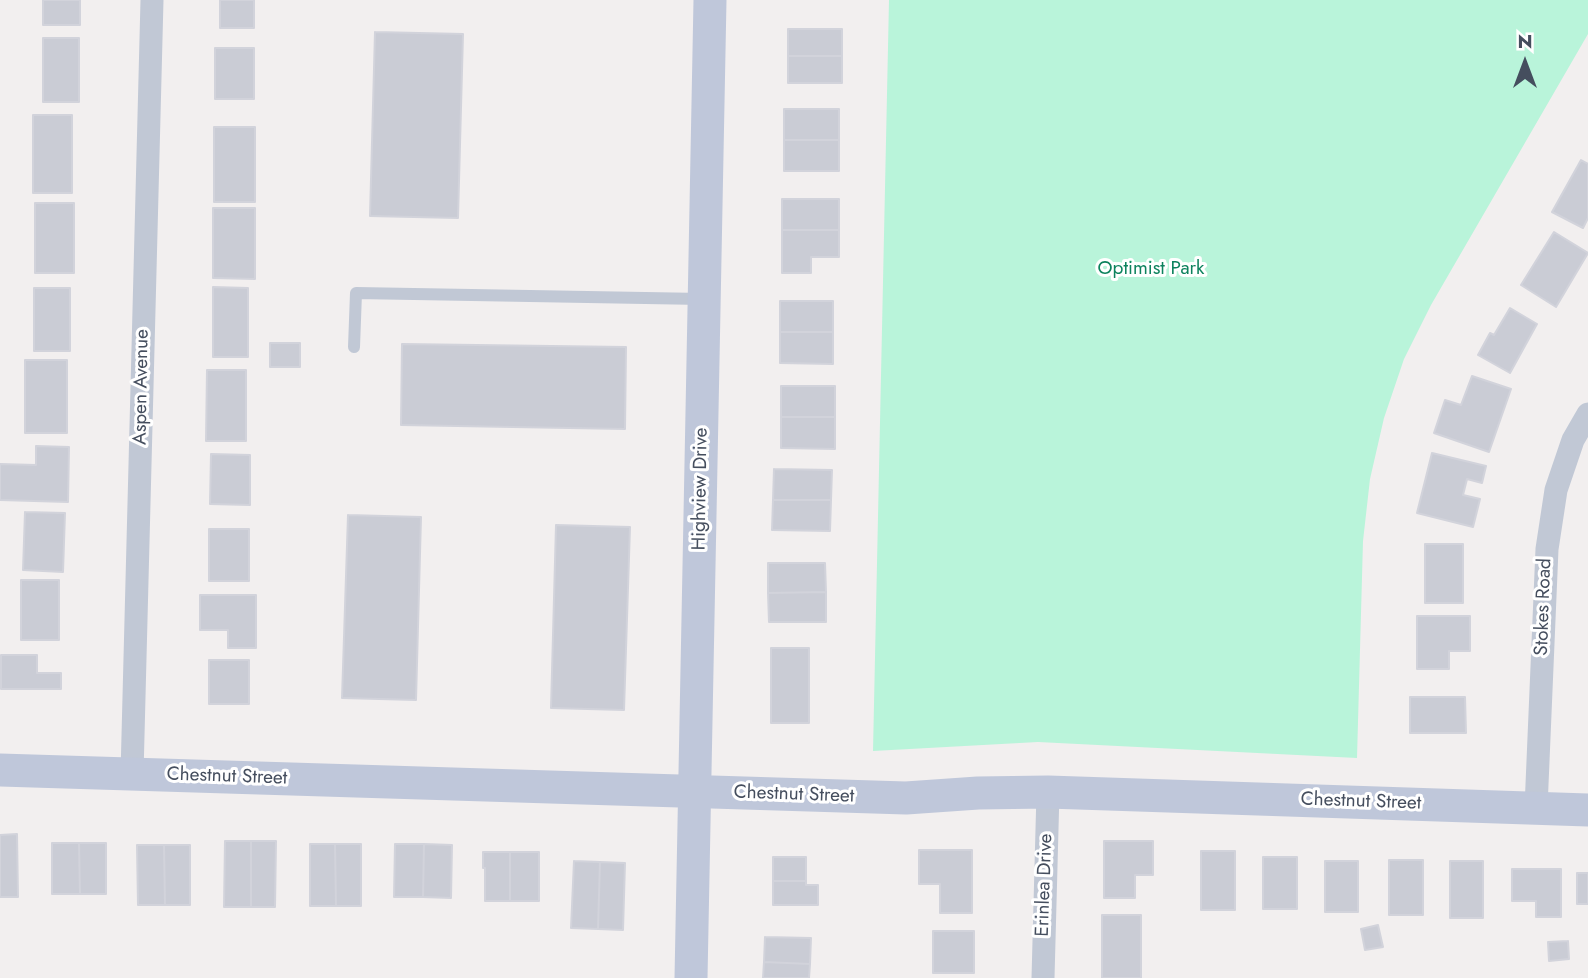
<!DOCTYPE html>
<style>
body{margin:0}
#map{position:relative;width:1588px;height:978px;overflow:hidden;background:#f2efef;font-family:Jost,sans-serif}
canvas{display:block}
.north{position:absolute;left:1490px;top:28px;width:70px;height:70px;-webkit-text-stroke:5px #fff;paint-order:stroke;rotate:0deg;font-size:19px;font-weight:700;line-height:28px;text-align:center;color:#454e5e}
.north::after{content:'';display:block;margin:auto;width:24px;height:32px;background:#454e5e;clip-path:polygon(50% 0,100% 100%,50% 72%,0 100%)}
</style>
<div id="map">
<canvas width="1588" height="978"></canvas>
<div class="north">N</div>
</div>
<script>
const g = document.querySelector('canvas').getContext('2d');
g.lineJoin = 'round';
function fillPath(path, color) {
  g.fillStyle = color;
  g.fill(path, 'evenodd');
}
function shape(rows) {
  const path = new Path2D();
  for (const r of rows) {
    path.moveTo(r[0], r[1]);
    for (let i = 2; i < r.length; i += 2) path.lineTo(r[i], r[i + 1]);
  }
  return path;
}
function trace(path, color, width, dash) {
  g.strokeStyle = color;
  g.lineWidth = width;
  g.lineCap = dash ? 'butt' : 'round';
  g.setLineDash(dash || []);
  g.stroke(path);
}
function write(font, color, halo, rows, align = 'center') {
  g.font = font + ' Jost,sans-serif';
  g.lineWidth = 6;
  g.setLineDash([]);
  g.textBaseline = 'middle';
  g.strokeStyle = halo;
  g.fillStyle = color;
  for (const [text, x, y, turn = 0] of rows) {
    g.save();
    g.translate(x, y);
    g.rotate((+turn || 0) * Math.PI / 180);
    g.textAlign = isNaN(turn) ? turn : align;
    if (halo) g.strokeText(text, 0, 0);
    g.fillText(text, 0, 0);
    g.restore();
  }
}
const green = shape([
 [889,0,1588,0,1588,34,1431,305,1404,359,1384,418,1370,479,1363,541,1357,758,1038,742,873,751]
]);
const building = shape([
 [43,0,80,0,80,25,43,25,43,0],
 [220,0,254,0,254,28,220,28,220,0],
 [788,29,842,29,842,56,788,56,788,29],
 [375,32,463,34,458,218,370,216,375,32],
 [43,38,79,38,79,102,43,102,43,38],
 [215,48,254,48,254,99,215,99,215,48],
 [788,56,842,56,842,83,788,83,788,56],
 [784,109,839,109,839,140,784,140,784,109],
 [33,115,72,115,72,193,33,193,33,115],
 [214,127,255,127,255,202,214,202,214,127],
 [784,140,839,140,839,171,784,171,784,140],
 [1581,160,1588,164,1588,218,1583,228,1552,212,1581,160],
 [782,199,839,199,839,230,782,230,782,199],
 [35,203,74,203,74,273,35,273,35,203],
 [213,208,255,208,255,279,213,278,213,208],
 [782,230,839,230,839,257,811,257,811,273,782,273,782,230],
 [1554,232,1588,253,1556,307,1521,285,1554,232],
 [213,287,248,288,248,357,213,357,213,287],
 [34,288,70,288,70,351,34,351,34,288],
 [780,301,833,301,833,332,780,332,780,301],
 [1510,308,1537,324,1510,373,1478,355,1490,333,1494,335,1510,308],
 [780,332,833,332,833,364,780,363,780,332],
 [270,343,300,343,300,367,270,367,270,343],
 [402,344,626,347,625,429,401,425,402,344],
 [25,360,67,360,67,433,25,433,25,360],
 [207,370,246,370,246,441,206,441,207,370],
 [1472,376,1511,389,1489,452,1434,433,1445,400,1461,405,1472,376],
 [781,386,835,386,835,417,781,417,781,386],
 [781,417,835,417,835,449,781,448,781,417],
 [36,446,69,447,68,502,0,500,0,464,36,465,36,446],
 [1432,453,1486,466,1482,483,1467,479,1463,495,1480,499,1473,527,1417,513,1432,453],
 [211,454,250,455,250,505,210,504,211,454],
 [774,469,832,470,831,500,773,500,774,469],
 [773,500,831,500,830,531,772,530,773,500],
 [25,512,65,513,63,572,23,570,25,512],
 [348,515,421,517,416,700,342,698,348,515],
 [556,525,630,527,624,710,551,708,556,525],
 [209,529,249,529,249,581,209,581,209,529],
 [1425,544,1463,544,1463,603,1425,603,1425,544],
 [768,563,825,563,826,592,768,593,768,563],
 [21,580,59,580,59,640,21,640,21,580],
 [826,592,826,622,769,622,768,593,826,592],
 [200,595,256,595,256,648,228,648,228,630,200,630,200,595],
 [1417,616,1470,616,1470,651,1449,651,1449,669,1417,669,1417,616],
 [771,648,809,648,809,723,771,723,771,648],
 [1,655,37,655,37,673,61,673,61,689,1,689,1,655],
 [209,660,249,660,249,704,209,704,209,660],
 [1410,697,1465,697,1466,733,1410,733,1410,697],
 [17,834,18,897,0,897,0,835,17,834],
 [225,841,251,841,251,907,224,907,225,841],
 [251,841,276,841,275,907,251,907,251,841],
 [1104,841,1153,841,1153,875,1135,875,1135,898,1104,898,1104,841],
 [52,843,79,843,80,894,52,894,52,843],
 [79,843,106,843,106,894,80,894,79,843],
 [310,844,335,844,336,906,310,906,310,844],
 [335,844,361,844,361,906,336,906,335,844],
 [395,844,424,844,423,897,394,897,395,844],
 [424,844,452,845,451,898,423,897,424,844],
 [137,845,164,845,165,905,138,905,137,845],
 [164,845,190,845,190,905,165,905,164,845],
 [919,850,972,850,972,913,940,913,940,884,919,884,919,850],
 [1201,851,1235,851,1235,910,1201,910,1201,851],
 [483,852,510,852,510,901,485,901,485,868,483,868,483,852],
 [510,852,539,852,539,901,510,901,510,852],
 [773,857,806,857,806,881,773,881,773,857],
 [1263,857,1297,857,1297,909,1263,909,1263,857],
 [1389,860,1423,860,1423,915,1389,915,1389,860],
 [574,861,600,862,598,929,571,928,574,861],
 [1325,861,1358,861,1358,912,1325,912,1325,861],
 [1450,861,1483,861,1483,918,1450,918,1450,861],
 [600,862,625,863,623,930,598,929,600,862],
 [1512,869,1561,869,1561,917,1536,917,1536,901,1512,901,1512,869],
 [1577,873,1588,873,1588,904,1577,904,1577,873],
 [773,881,806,881,806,885,818,885,818,905,773,905,773,881],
 [1102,915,1141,915,1141,978,1102,978,1102,915],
 [1378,925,1383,947,1365,950,1361,929,1378,925],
 [933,931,974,931,974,973,933,973,933,931],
 [765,937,811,938,810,964,764,962,765,937],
 [1568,941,1569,959,1549,961,1548,942,1568,941],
 [764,962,810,964,809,978,763,978,764,962]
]);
const lane = shape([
 [354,347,356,293,703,299]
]);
const street = shape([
 [132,774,152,0],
 [1536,808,1547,549,1556,490,1573,440,1588,414],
 [1043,978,1048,792]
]);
const secondary = shape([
 [0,770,906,798,978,793,1048,792,1588,810],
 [691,978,710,0]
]);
const parkNames = [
 ["Optimist Park",1151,269]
];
const streetNames = [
 ["Aspen Avenue",142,387,-89],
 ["Highview Drive",701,489,-89],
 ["Stokes Road",1544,607,-88],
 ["Chestnut Street",227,777,2],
 ["Chestnut Street",794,795,2],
 ["Chestnut Street",1361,802,2],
 ["Erinlea Drive",1045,885,-88]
];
fillPath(green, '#b9f4da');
fillPath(building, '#caccd5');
trace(building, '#d2d3db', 2);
trace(lane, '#c1c8d5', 12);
trace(street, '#c1c8d5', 23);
trace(secondary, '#bfc7da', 33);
write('19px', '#0d825d', '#fff', parkNames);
write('19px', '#454e5e', '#fff', streetNames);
</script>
